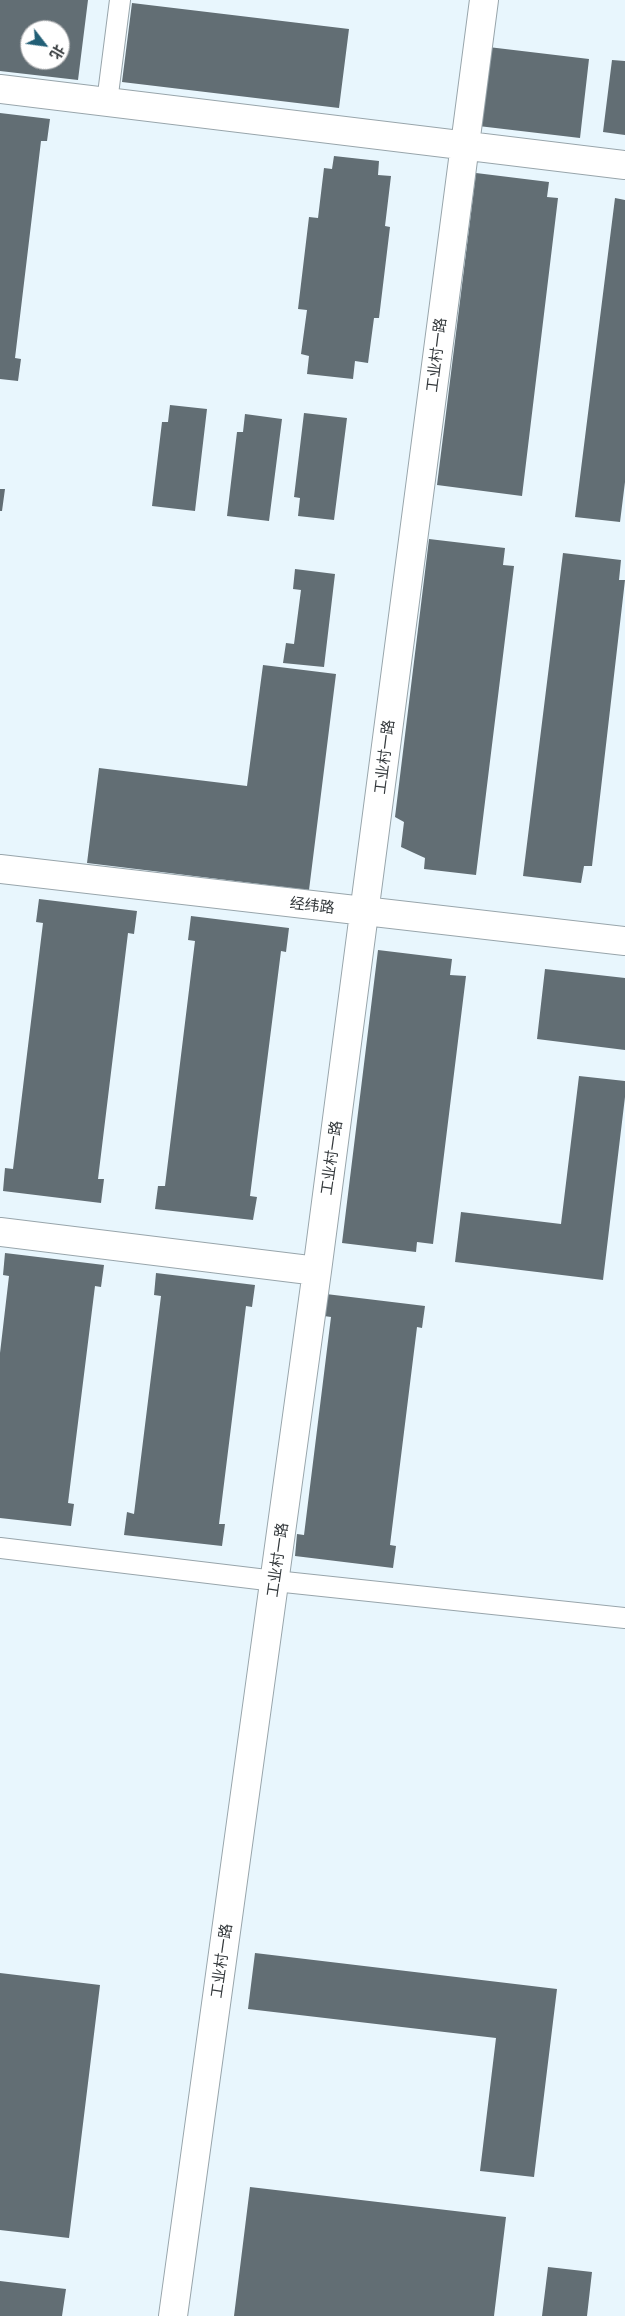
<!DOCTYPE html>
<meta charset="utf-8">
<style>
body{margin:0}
#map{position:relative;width:625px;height:2316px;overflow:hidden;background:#e8f6fd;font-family:Montserrat,"Noto Sans SC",sans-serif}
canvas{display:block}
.north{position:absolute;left:20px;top:20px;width:50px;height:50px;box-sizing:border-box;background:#fff;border:1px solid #adafb1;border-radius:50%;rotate:120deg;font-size:14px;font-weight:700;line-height:20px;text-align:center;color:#33383b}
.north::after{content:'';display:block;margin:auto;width:18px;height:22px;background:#225f76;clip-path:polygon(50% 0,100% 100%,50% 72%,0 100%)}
</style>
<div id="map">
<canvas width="625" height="2316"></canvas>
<div class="north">北</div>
</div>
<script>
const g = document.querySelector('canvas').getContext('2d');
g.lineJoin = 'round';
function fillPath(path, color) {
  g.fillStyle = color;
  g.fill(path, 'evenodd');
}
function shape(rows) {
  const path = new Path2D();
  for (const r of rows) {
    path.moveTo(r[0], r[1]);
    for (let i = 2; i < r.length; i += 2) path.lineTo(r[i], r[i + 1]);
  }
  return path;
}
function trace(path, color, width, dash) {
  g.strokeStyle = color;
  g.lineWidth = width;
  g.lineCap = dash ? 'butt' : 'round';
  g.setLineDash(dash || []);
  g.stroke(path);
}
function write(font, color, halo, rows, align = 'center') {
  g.font = font + ' Montserrat,"Noto Sans SC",sans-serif';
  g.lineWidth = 5;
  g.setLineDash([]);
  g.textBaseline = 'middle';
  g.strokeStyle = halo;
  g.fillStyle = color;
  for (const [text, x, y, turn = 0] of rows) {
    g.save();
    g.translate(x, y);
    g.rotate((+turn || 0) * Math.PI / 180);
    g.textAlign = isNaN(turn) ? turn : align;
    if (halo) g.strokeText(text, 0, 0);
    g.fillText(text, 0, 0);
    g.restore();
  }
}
const building = shape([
 [0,0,88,0,78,80,0,71],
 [30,30,60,30,60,60,30,60],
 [132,3,349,29,339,108,122,82],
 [480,46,589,59,580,138,470,125],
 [612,60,625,61,625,135,603,132],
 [0,113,50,119,47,141,41,141,15,358,21,359,18,381,0,379],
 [334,156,379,161,378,175,391,176,385,226,390,227,379,318,374,318,368,363,355,361,353,379,307,374,309,356,301,354,307,310,298,309,309,217,318,218,324,168,332,169],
 [476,173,549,182,547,197,558,198,522,496,437,485],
 [615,198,625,200,625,482,620,522,575,517],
 [170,405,207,409,195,511,152,506,162,422,168,422],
 [304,413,347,418,334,520,298,516,300,498,294,497],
 [245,414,282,419,269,521,227,516,237,432,243,432],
 [0,489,5,489,2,511,0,511],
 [429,539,505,548,503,565,514,566,476,875,424,869,425,858,401,847,404,822,395,817],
 [563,553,621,560,619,580,625,580,592,866,584,866,581,883,523,876],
 [295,569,335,574,324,667,283,663,286,643,294,644,301,590,293,589],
 [263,665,336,674,309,890,87,863,99,768,247,786],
 [39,899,137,911,134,934,128,933,98,1179,104,1179,101,1203,3,1191,5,1168,13,1169,43,923,36,922],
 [191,916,289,928,286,952,281,951,250,1196,257,1197,253,1220,155,1209,158,1186,165,1186,195,941,188,940],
 [378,950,452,959,450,975,466,976,433,1244,417,1242,416,1252,342,1243],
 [545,969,625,978,625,1050,537,1039],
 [579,1076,625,1081,625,1097,603,1280,455,1262,461,1212,561,1224],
 [5,1253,104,1265,101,1287,95,1286,68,1503,74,1504,71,1526,0,1518,0,1353,9,1276,3,1275],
 [156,1273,255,1285,252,1307,246,1306,219,1524,225,1524,222,1546,124,1535,127,1512,134,1514,161,1296,154,1295],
 [326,1294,425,1306,422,1328,417,1327,390,1545,396,1546,393,1568,295,1556,297,1534,304,1535,331,1317,324,1316],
 [255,1953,557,1989,534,2177,480,2171,496,2038,248,2009],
 [0,1973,100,1985,69,2238,0,2230],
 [250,2187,506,2217,494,2316,234,2316],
 [548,2267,592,2272,587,2316,542,2316],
 [0,2281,66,2289,62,2316,0,2316]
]);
const lane = shape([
 [107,102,120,0],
 [0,1548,275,1581,625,1618]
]);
const street = shape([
 [0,89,625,165],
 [0,869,625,941],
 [0,1232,317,1271],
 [173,2316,317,1271,484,0]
]);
const streetNames = [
 ["工业村一路",437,355,-83],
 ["工业村一路",385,757,-83],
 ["经纬路",312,906,7],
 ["工业村一路",332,1158,-82],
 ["工业村一路",278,1560,-82],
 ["工业村一路",222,1961,-82]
];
fillPath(building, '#626e74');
trace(lane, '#98a5ab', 22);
trace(street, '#98a5ab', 30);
trace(lane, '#fff', 20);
trace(street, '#fff', 28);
write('15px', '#33383b', '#fff', streetNames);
</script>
